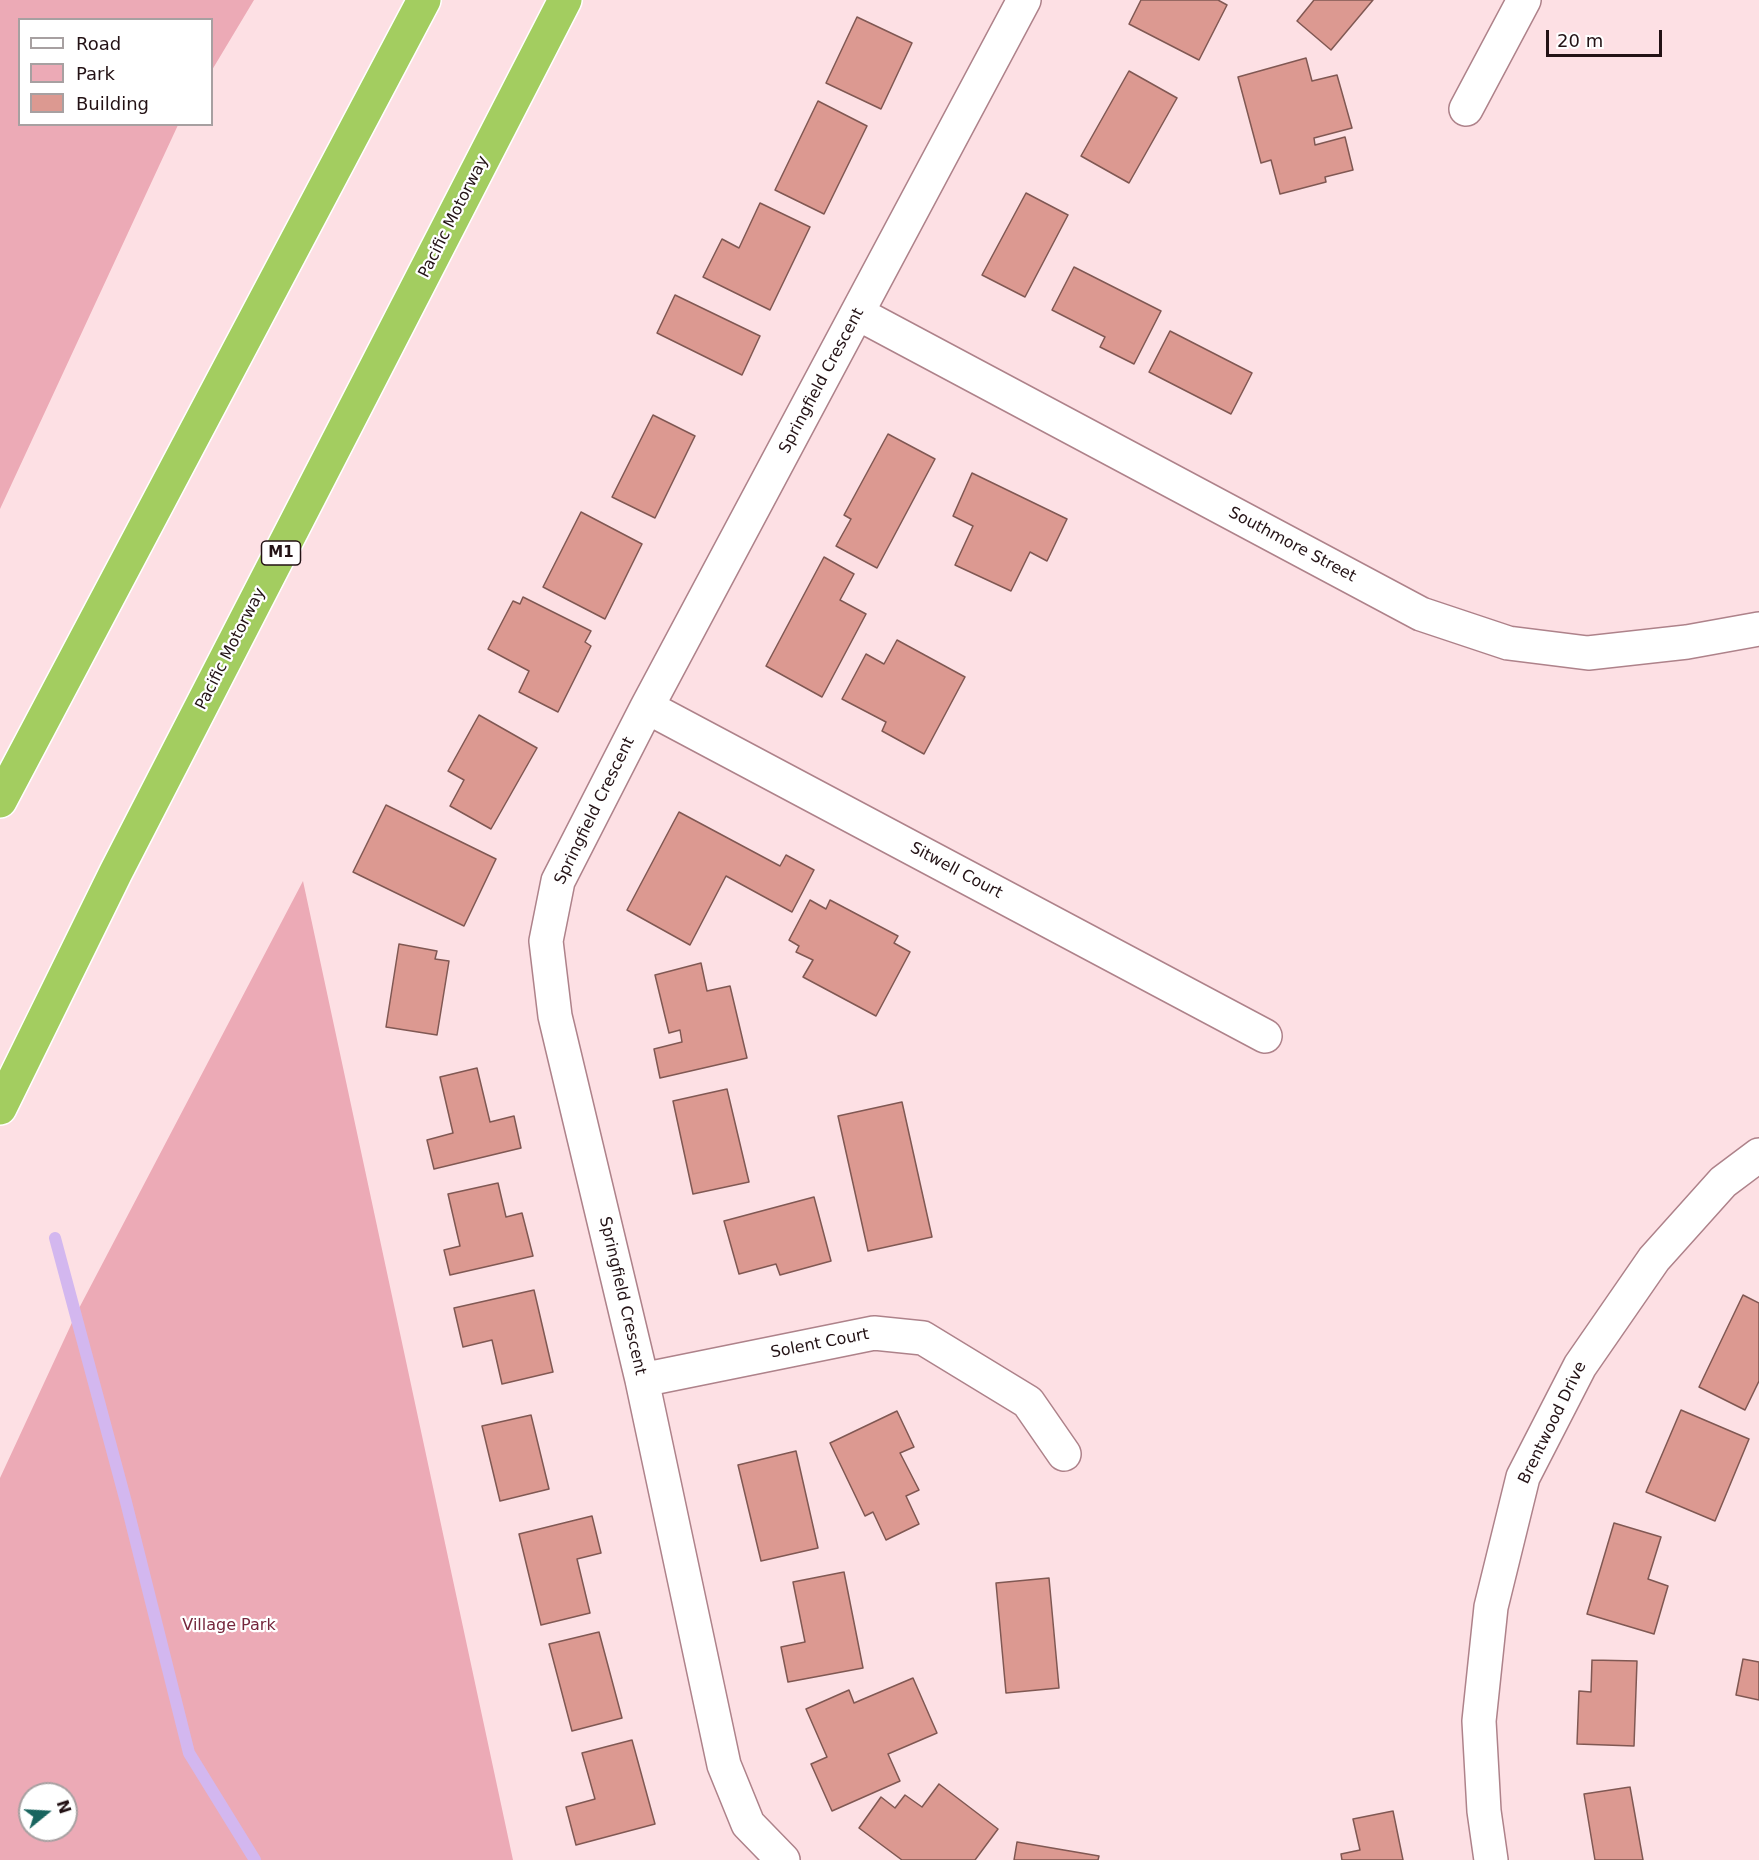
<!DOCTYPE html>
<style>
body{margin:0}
#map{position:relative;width:1759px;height:1860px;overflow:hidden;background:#fde0e4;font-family:"DejaVu Sans",sans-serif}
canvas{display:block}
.legend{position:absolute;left:18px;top:18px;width:195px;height:108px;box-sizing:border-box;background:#fff;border:2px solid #a7a0a1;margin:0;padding:8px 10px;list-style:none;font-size:18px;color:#231215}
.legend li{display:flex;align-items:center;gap:12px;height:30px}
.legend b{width:30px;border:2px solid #a7a0a1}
.north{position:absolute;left:18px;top:1782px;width:60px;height:60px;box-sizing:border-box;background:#fff;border:2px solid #a7a0a1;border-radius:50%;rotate:72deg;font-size:16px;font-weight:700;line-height:24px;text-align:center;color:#231215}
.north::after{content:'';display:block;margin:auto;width:21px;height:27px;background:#19655f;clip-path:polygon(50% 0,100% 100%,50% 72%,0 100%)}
.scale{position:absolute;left:1546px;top:30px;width:116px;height:27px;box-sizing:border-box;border:3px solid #231215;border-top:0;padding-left:8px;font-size:18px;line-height:21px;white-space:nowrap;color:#231215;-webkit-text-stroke:4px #fff;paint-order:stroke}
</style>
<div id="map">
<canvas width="1759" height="1860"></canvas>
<ul class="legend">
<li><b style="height:8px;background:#fff"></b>Road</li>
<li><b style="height:16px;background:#ecaab6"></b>Park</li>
<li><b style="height:16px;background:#dc9991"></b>Building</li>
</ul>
<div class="north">N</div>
<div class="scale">20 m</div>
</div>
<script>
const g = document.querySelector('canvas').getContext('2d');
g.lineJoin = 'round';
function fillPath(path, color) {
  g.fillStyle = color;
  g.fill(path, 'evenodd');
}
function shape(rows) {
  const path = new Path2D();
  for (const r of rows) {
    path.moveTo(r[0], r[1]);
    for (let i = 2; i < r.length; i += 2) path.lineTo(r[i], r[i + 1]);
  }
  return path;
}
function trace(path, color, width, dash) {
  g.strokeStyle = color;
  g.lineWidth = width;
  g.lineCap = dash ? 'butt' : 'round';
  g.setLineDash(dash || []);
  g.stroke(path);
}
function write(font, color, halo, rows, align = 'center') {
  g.font = font + ' "DejaVu Sans",sans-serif';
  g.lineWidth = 4.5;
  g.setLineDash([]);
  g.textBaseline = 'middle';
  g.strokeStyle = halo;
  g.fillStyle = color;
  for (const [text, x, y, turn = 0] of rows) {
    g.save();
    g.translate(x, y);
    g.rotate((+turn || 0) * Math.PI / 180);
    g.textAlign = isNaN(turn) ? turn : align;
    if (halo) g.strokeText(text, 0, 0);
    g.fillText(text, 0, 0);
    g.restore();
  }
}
const green = shape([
 [0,0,254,0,212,70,212,20,20,20,20,124,178,125,0,509],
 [303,881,513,1860,0,1860,0,1478,76,1314],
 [30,1794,66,1794,66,1830,30,1830]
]);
const stream = shape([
 [55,1238,126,1502,189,1753,255,1860]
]);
const building = shape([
 [1141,0,1218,0,1227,5,1199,60,1129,24,1141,0],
 [1314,0,1373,0,1331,50,1297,21,1314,0],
 [857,17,912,43,881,109,826,83,857,17],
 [1306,58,1312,81,1337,75,1352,128,1314,138,1315,145,1345,137,1353,170,1325,177,1326,182,1280,194,1271,160,1261,163,1238,77,1306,58],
 [1129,71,1177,98,1129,183,1081,156,1129,71],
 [818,101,867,126,824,214,775,190,818,101],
 [1026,193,1068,215,1025,297,982,275,1026,193],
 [760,203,810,227,770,310,703,277,722,239,739,248,760,203],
 [1074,267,1161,311,1134,364,1100,347,1105,337,1052,310,1074,267],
 [675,295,760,336,742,375,657,333,675,295],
 [1170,331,1252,373,1231,414,1149,372,1170,331],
 [653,415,695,436,655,518,612,497,653,415],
 [888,434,935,459,877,568,836,546,851,519,844,515,888,434],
 [972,473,1067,519,1047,561,1030,552,1011,591,955,565,973,526,953,516,972,473],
 [581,512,642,544,605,619,543,587,581,512],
 [824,557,854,574,840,600,866,614,822,697,766,666,824,557],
 [523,597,591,631,585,642,591,646,558,712,519,692,529,671,488,649,513,601,520,604,523,597],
 [897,640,965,677,924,754,882,731,886,722,842,699,866,654,884,664,897,640],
 [479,715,537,748,491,829,450,806,464,780,448,771,479,715],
 [386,805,496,859,464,926,353,872,386,805],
 [679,812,780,866,786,855,814,870,792,912,726,876,690,945,627,910,679,812],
 [810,900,826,909,830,900,898,936,894,943,910,952,876,1016,803,977,813,960,796,952,799,946,789,940,810,900],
 [399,944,437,951,435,959,449,961,437,1035,386,1027,399,944],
 [701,963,707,991,730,986,747,1058,660,1078,654,1049,682,1042,680,1030,669,1033,655,975,701,963],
 [477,1068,490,1122,514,1116,521,1148,434,1169,427,1140,453,1133,440,1077,477,1068],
 [727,1089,749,1182,693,1194,673,1101,727,1089],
 [902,1102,932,1237,868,1251,838,1116,902,1102],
 [498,1183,506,1217,522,1213,533,1256,450,1275,444,1250,460,1246,448,1194,498,1183],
 [814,1197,831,1261,780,1275,776,1264,739,1274,724,1221,814,1197],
 [534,1290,553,1372,502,1384,492,1340,463,1347,454,1308,534,1290],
 [1743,1295,1759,1303,1759,1381,1745,1410,1699,1387,1743,1295],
 [1681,1410,1749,1439,1715,1521,1646,1492,1681,1410],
 [897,1411,914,1447,900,1453,919,1490,906,1496,919,1524,886,1540,873,1512,865,1516,830,1443,897,1411],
 [531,1415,549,1489,500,1501,482,1426,531,1415],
 [796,1451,818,1548,761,1561,738,1465,796,1451],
 [592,1516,601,1553,577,1559,590,1613,541,1625,519,1534,592,1516],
 [1614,1523,1661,1537,1648,1579,1668,1586,1654,1634,1587,1614,1614,1523],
 [844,1572,863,1668,788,1682,781,1647,805,1642,793,1582,844,1572],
 [1049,1578,1059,1688,1006,1693,996,1583,1049,1578],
 [599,1632,622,1718,572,1731,549,1644,599,1632],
 [1743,1659,1759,1662,1759,1700,1736,1695,1743,1659],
 [1592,1660,1637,1661,1634,1746,1577,1744,1579,1691,1591,1692,1592,1660],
 [913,1678,937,1733,888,1754,900,1781,832,1811,811,1764,827,1757,806,1709,849,1690,854,1703,913,1678],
 [632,1740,655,1824,576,1845,566,1807,595,1799,582,1753,632,1740],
 [939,1784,998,1829,975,1860,902,1860,859,1828,881,1797,895,1808,905,1795,922,1807,939,1784],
 [1630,1787,1643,1860,1595,1860,1584,1794,1630,1787],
 [1393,1811,1403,1860,1342,1860,1341,1854,1360,1850,1353,1819,1393,1811],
 [1017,1842,1099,1856,1098,1860,1014,1860,1017,1842]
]);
const street = shape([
 [1466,109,1524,0],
 [859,314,1421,614,1508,643,1588,653,1687,642,1759,629],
 [647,707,1265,1036],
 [642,1380,874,1333,923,1338,1028,1402,1064,1454],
 [783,1860,748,1824,724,1765,642,1380,555,1016,546,941,558,881,647,707,1024,0],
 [1491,1860,1484,1811,1479,1721,1491,1607,1523,1477,1580,1366,1654,1259,1723,1182,1759,1155]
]);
const highway = shape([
 [0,801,424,0],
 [0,1108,116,872,565,0]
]);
const shields = [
 [281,553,39]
];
const shieldNames = [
 ["M1",281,553]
];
const streetNames = [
 ["Pacific Motorway",454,217,-63],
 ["Springfield Crescent",822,381,-62],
 ["Southmore Street",1292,545,28],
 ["Pacific Motorway",231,649,-63],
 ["Springfield Crescent",595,811,-64],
 ["Sitwell Court",956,871,28],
 ["Springfield Crescent",622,1296,77],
 ["Solent Court",820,1344,-11],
 ["Brentwood Drive",1553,1423,-64]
];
const parkNames = [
 ["Village Park",229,1626]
];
fillPath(green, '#ecaab6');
trace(stream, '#d3b7ef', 12);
fillPath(building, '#dc9991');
trace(building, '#805853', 1.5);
trace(street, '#ae828a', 36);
trace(highway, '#fff', 36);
trace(street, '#fff', 33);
trace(highway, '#a3cd60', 33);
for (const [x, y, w] of shields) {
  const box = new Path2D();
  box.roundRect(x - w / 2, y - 12, w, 24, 4.5);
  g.fillStyle = '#fff';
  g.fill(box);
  trace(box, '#231215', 1.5);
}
write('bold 15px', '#231215', null, shieldNames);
write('16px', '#231215', '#fff', streetNames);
write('16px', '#75263c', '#fff', parkNames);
</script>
